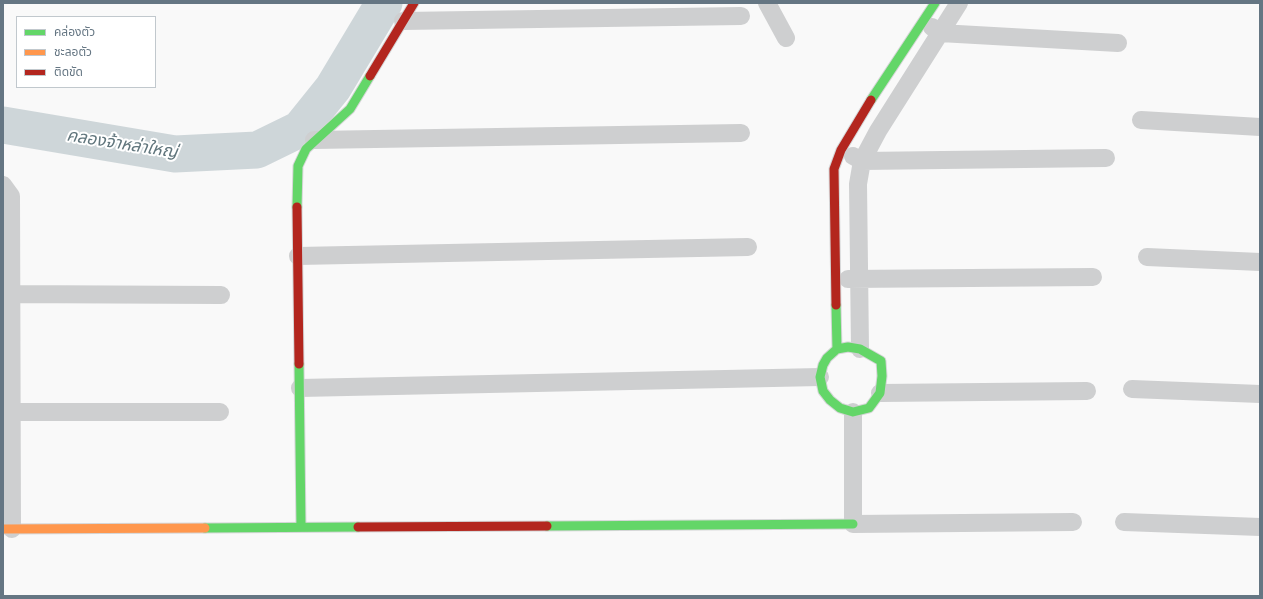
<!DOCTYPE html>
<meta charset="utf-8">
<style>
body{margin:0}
#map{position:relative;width:1263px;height:599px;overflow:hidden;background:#f9f9f9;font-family:"Alegreya Sans","Noto Sans Thai",sans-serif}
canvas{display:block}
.frame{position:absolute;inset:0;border:4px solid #657683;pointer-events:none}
.legend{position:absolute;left:16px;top:16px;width:140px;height:72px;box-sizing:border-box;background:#fff;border:1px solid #c1c8cd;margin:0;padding:5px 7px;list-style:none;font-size:12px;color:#657683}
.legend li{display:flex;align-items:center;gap:8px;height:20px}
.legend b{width:20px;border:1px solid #c1c8cd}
</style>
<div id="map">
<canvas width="1263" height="599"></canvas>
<div class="frame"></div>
<ul class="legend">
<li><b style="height:5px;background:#63d668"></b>คล่องตัว</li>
<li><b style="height:5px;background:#ff974d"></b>ชะลอตัว</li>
<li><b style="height:5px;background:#b3261e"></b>ติดขัด</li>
</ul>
</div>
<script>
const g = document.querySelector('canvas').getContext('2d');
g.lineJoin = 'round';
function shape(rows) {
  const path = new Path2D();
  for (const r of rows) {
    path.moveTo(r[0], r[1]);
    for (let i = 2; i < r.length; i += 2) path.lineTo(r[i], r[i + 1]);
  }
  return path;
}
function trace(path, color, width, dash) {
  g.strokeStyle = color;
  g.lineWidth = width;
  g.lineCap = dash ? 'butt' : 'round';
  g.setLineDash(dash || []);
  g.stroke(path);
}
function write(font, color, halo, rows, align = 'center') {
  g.font = font + ' "Alegreya Sans","Noto Sans Thai",sans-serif';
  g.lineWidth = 4;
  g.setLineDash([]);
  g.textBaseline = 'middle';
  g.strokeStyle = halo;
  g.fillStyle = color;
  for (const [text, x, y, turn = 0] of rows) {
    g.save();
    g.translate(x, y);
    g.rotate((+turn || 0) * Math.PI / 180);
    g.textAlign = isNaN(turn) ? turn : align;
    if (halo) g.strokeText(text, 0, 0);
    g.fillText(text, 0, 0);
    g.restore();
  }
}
const river = shape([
 [3,125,175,154,257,150,300,129,333,88,384,3]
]);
const street = shape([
 [767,3,786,38],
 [403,21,741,16],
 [932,27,940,33,1118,43],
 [1141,120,1260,127],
 [314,140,741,133],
 [853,156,862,161,1106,158],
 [3,185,11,196,12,529],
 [298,256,748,247],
 [1147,257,1260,262],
 [848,279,1093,277],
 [3,294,221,295],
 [860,349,858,184,862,161,878,131,959,3],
 [300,388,820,377],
 [1132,389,1260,394],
 [880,393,1087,391],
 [3,412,220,412],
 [853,412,853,524,1073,522],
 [1124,522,1260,527]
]);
const fast = shape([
 [871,100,935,3],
 [297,207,298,166,306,149,350,109,370,76],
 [836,305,837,349,827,358,823,365,820,377,823,391,830,400,840,408,853,412,869,408,880,393,882,376,881,361,860,349,848,347,837,349],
 [299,364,301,527],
 [547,526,853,524],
 [205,528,358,527]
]);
const slow = shape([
 [3,529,205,528]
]);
const jam = shape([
 [370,76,414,3],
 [297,207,299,364],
 [836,305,834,169,841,150,871,100],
 [358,527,547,526]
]);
const waterNames = [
 ["คลองจ้าหล่าใหญ่",122,144,9]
];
trace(river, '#ced6d9', 37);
trace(fast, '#d5d6d7', 11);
trace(slow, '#d5d6d7', 11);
trace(jam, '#d5d6d7', 11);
trace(street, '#cecfd0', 18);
trace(fast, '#63d668', 9);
trace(slow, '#ff974d', 9);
trace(jam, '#b3261e', 9);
write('italic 17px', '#60757c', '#fff', waterNames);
</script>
